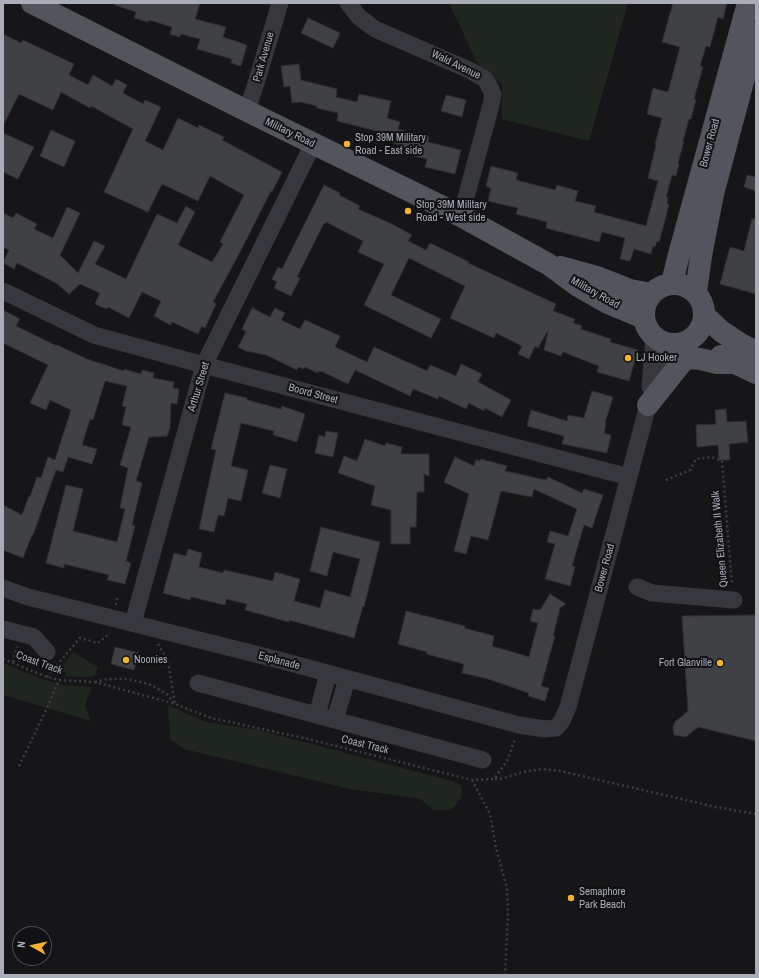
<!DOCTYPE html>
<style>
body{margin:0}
#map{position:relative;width:759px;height:978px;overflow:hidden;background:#161618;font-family:"Archivo Narrow",sans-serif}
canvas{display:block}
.frame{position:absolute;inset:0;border:4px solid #a8adb8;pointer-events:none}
.north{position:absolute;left:12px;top:926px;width:40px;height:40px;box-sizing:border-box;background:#111113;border:1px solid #4d4f55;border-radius:50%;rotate:278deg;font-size:11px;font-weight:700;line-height:16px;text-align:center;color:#a8adb8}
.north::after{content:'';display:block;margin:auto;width:14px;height:18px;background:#f2b134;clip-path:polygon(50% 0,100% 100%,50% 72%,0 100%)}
</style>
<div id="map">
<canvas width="759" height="978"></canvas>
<div class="frame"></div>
<div class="north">N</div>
</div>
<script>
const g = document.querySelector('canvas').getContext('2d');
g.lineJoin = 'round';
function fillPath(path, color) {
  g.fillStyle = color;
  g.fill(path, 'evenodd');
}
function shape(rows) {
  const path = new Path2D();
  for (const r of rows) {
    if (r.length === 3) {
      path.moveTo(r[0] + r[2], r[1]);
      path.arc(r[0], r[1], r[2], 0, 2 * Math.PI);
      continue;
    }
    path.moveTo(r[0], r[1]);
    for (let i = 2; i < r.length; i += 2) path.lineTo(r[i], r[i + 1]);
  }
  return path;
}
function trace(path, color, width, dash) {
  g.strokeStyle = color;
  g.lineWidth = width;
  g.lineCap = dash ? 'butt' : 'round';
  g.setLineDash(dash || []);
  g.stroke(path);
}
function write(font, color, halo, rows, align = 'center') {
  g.font = font + ' "Archivo Narrow",sans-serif';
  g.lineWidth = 4;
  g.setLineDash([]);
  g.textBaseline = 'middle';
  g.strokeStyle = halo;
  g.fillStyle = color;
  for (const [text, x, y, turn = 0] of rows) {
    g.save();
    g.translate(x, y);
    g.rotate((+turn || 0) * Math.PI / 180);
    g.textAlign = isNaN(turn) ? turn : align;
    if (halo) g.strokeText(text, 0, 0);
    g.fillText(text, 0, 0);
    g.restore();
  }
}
const green = shape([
 [449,3,628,3,589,141,502,119,502,83,482,73],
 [73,652,98,667,96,674,92,677,65,676,66,672,60,672,61,668],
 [3,663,39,678,63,685,92,687,85,705,91,721,3,695],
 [168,705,206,722,259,730,459,783,462,788,461,798,454,807,448,810,434,810,428,806,421,799,350,789,184,749,170,739]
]);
const building = shape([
 [115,3,200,3,195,19,226,27,223,37,247,45,241,66,231,63,232,59,197,49,200,39,181,34,180,37,170,34,172,27,149,20,148,22,134,18,136,12,115,5,115,3],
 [673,3,727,3,723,19,718,17,710,47,706,46,700,66,703,67,694,99,696,100,691,119,689,119,683,141,684,141,678,163,679,164,676,176,672,175,666,197,668,197,667,204,669,204,665,220,659,242,657,241,655,247,653,246,651,254,634,249,630,261,620,259,625,238,602,232,599,242,546,228,547,222,516,214,518,208,488,201,491,188,486,186,491,166,518,173,516,180,555,190,557,185,578,191,575,201,596,206,594,212,646,226,658,181,648,178,656,145,655,144,662,118,647,114,653,88,668,92,680,47,662,42,673,3],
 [308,18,340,33,333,48,301,33,308,18],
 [3,34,21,43,23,40,74,64,69,75,88,85,93,75,112,86,116,79,127,85,123,93,143,104,145,100,161,107,145,141,163,150,178,118,198,128,199,125,224,137,222,140,282,172,272,192,271,191,240,252,213,302,216,304,205,328,202,326,198,334,172,322,170,325,154,316,161,301,142,292,129,318,108,307,106,309,95,304,100,293,80,284,69,294,56,283,17,263,14,269,3,263,9,250,3,247,3,213,13,218,16,213,37,224,34,229,53,238,67,207,80,213,60,255,78,273,94,241,105,246,95,264,126,279,157,214,177,223,186,206,195,212,178,245,212,262,223,244,220,242,244,195,210,176,198,201,162,184,148,212,104,192,133,129,91,106,90,108,61,92,53,110,19,94,3,126,3,34],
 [299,64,301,80,337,89,336,97,357,102,359,94,391,101,387,118,400,122,398,129,429,136,428,142,461,150,455,174,425,167,427,159,406,154,406,151,399,150,400,145,379,139,381,132,337,121,338,113,317,108,317,106,301,102,292,103,290,86,284,87,281,66,299,64],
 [446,95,466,100,462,117,441,111,446,95],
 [51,130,75,141,64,167,40,156,51,130],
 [3,133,34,147,18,179,3,172,3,133],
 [747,175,756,177,756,191,744,187,747,175],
 [324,185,340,193,339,195,360,206,358,209,392,224,412,235,408,241,426,250,430,243,469,262,468,263,556,304,553,311,575,319,573,323,582,326,581,329,611,339,610,342,638,350,629,381,597,372,599,366,563,352,561,356,544,350,548,332,547,332,538,348,535,346,529,359,518,354,522,346,496,333,494,338,450,318,465,286,409,258,391,295,441,319,431,338,364,305,384,264,358,252,363,241,326,222,325,224,324,223,297,277,300,278,291,296,274,288,277,282,272,279,278,267,282,269,324,185],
 [752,219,756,219,756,294,720,284,730,247,744,251,752,219],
 [252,308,270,317,275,308,285,313,281,320,300,329,305,320,340,336,335,347,367,362,374,347,427,371,430,365,456,376,461,364,482,374,478,382,511,400,502,417,485,408,484,411,469,403,466,409,439,396,438,399,413,389,410,396,355,370,348,384,323,372,318,371,318,373,305,367,304,369,298,367,297,370,266,355,246,351,238,347,246,332,242,329,252,308],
 [3,310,20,319,16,326,57,346,57,345,87,359,124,371,124,369,141,374,142,370,154,373,153,378,174,382,173,388,179,389,177,404,171,403,170,428,167,436,149,437,136,481,142,483,132,525,135,526,126,561,131,563,125,584,107,580,109,575,64,564,64,568,46,563,66,485,83,489,73,531,117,542,125,509,120,508,128,468,120,465,131,427,122,425,126,407,122,406,127,386,105,381,93,420,90,419,82,445,97,449,92,464,68,457,63,472,56,470,33,535,32,535,23,558,3,550,3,505,22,515,29,496,30,497,37,477,41,478,48,457,55,460,71,410,50,400,46,410,30,403,48,365,3,343,3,310],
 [592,391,613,397,605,423,606,423,604,433,611,435,607,453,562,444,564,436,527,426,531,410,567,421,568,415,584,418,592,391],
 [225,393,247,398,247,400,281,409,282,406,305,414,297,442,273,435,274,431,241,423,231,466,248,470,241,501,228,498,224,516,218,515,214,532,199,529,216,450,211,449,225,393],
 [726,409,727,422,746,421,748,442,729,444,730,460,719,460,718,445,697,447,696,425,716,424,715,410,726,409],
 [326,431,338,433,333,457,315,453,319,435,325,437,326,431],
 [365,439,385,446,386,443,402,447,401,454,429,454,429,476,424,474,424,492,417,492,416,527,410,527,410,544,391,544,391,510,371,505,375,486,338,473,344,456,357,461,365,439],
 [455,457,474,466,476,460,480,461,481,459,507,466,505,471,546,480,548,477,582,493,584,489,603,495,592,528,584,525,572,566,575,567,570,586,545,579,555,544,547,542,550,531,568,536,577,509,534,489,532,497,501,491,488,540,471,536,466,554,454,551,469,494,444,482,455,457],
 [270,465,287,469,280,498,262,493,270,465],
 [321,527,380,542,364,607,363,606,354,638,289,620,289,622,245,610,247,604,226,599,225,605,191,597,190,600,163,593,174,553,186,556,188,549,202,553,199,567,223,573,224,570,273,581,275,572,300,579,294,601,320,608,325,590,350,597,360,559,333,552,327,576,310,571,321,527],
 [550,594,566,604,560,608,553,636,555,636,541,686,549,688,545,701,528,696,529,693,488,679,462,673,464,664,426,654,427,652,398,644,406,611,465,626,464,628,494,636,492,646,529,657,538,623,530,621,533,609,540,610,550,594],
 [756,615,756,741,698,727,686,737,674,735,673,727,675,722,688,711,682,616,756,615],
 [115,647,139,653,134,670,111,664,115,647]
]);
const path = shape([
 [666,480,690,470,696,459,711,457,722,461,732,585],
 [116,605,117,598],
 [158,644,168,661,175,704],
 [3,659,47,677,59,680,95,682,175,704,211,718,304,738,472,780,494,779,507,761,515,739],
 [13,662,17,647],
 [47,677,80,638,98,643,110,633],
 [95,682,107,679,127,679,149,684,167,694,174,703],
 [19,766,47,708,59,680],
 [495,779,500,779,523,772,542,769,560,771,716,807,756,814],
 [472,780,490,814,496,848,507,888,508,913,505,974]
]);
const minor = shape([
 [348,3,359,17,375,29,469,70,485,79,488,84,493,94,491,105,461,216],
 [247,111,257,80,280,3],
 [3,291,94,335,204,365,629,477],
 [650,387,654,336],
 [637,587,652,593,734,600],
 [3,588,28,597,283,661,519,725,545,729,556,728,562,721,568,707,648,405,664,364,671,350,677,344],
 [133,623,204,365,313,144],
 [3,629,34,637,47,652],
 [198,683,483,760],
 [317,715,328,674],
 [335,720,347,679]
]);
const major = shape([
 [32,3,247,111,461,216,548,264,578,286,606,302,644,318],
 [561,267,597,277,630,290,651,294],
 [672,283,678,258,748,3],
 [674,314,30],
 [696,292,701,256,713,194,756,33],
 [705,316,721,331,739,343,756,352],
 [721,356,756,373],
 [648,405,682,362,689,358,700,359,717,363,734,363]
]);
const markers = [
 [347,144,4,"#f2b134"],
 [408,211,4,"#f2b134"],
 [628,358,4,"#f2b134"],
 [126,660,4,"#f2b134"],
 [720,663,4,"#f2b134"],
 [571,898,4,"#f2b134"]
];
const streetNames = [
 ["Park Avenue",264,57,-74],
 ["Wald Avenue",456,65,26],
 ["Military Road",290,133,26],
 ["Bower Road",710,143,-75],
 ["Military Road",595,293,29],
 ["Arthur Street",199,387,-73],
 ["Boord Street",313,394,15],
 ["Queen Elizabeth II Walk",720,539,-95],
 ["Bower Road",605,568,-75],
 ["Esplanade",279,661,15],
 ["Coast Track",39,663,20],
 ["Coast Track",365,745,14]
];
const poiNames = [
 ["Stop 39M Military",355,138],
 ["Road - East side",355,151],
 ["Stop 39M Military",416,205],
 ["Road - West side",416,218],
 ["LJ Hooker",636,358],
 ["Noonies",134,660],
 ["Fort Glanville",712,663,"right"],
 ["Semaphore",579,892],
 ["Park Beach",579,905]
];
fillPath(green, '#1e261f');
fillPath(building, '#404145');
trace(building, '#303034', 1);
trace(path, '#3d3f44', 2.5, [2, 3]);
trace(minor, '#37383d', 17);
trace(major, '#53555c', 22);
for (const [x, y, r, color] of markers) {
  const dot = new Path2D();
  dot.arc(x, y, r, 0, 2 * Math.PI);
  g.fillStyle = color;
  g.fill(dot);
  trace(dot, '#111113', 1.5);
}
write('11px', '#a8adb8', '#111113', streetNames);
write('11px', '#a8adb8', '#111113', poiNames, 'left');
</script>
